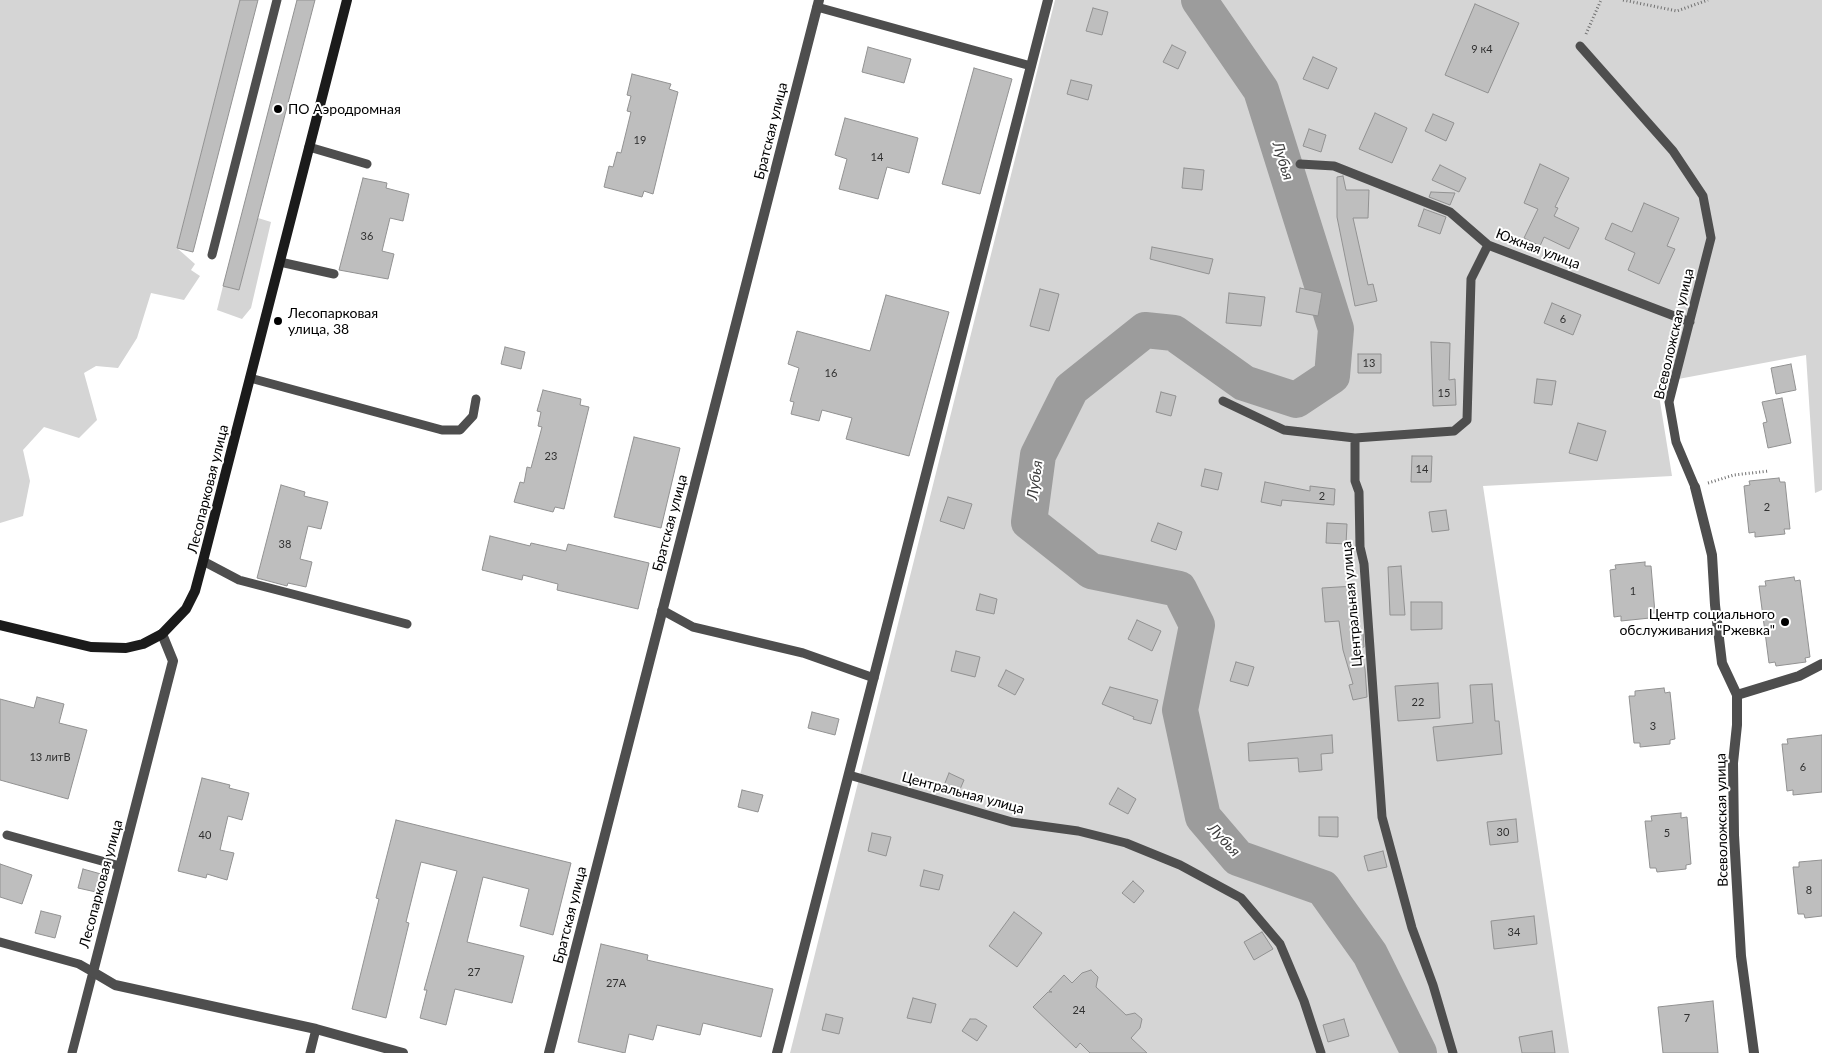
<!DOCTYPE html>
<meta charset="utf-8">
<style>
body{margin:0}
canvas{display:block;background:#fff}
</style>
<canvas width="1822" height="1053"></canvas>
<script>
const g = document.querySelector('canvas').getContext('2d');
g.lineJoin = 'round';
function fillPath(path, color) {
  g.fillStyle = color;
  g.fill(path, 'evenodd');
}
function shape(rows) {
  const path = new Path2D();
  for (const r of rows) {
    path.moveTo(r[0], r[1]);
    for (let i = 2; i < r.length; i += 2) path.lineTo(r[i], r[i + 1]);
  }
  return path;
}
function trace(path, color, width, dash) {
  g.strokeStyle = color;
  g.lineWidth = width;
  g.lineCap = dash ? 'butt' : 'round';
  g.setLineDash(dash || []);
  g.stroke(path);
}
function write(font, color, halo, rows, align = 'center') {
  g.font = font + ' Lato,sans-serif';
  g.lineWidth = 4;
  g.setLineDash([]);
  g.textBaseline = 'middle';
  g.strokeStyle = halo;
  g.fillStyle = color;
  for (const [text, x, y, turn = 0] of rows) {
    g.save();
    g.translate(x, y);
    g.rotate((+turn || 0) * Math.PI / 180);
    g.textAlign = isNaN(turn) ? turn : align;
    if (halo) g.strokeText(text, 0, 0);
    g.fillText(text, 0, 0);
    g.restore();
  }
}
const green = shape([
 [0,0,240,0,177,248,195,264,191,270,200,276,184,300,151,293,137,338,118,368,96,366,84,373,97,420,79,438,44,427,23,450,30,481,23,516,0,523],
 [1055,0,1822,0,1822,490,1815,493,1806,355,1657,383,1672,476,1483,486,1569,1053,790,1053],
 [258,218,271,222,251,308,242,319,217,310,223,286,239,290]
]);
const river = shape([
 [1199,0,1261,90,1336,329,1332,376,1296,400,1244,383,1174,333,1145,330,1071,389,1038,455,1029,522,1091,571,1179,589,1197,625,1180,710,1203,817,1238,858,1323,888,1370,954,1419,1053]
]);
const building = shape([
 [240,0,258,0,193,252,177,248,240,0],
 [297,0,315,0,239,290,223,286,297,0],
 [1475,4,1519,23,1488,93,1445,75,1475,4],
 [1093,8,1108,12,1102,35,1086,31,1093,8],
 [1172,45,1186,52,1178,69,1163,62,1172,45],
 [868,47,911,59,904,83,862,72,868,47],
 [1313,57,1337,68,1328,89,1303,79,1313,57],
 [974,68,1012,79,980,194,942,184,974,68],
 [632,74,671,84,669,89,678,92,653,194,644,191,642,197,604,187,609,166,613,167,617,152,621,153,631,112,627,111,631,96,627,95,632,74],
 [1071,80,1092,85,1088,100,1067,94,1071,80],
 [1375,113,1407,128,1392,163,1359,149,1375,113],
 [1433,114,1454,123,1446,141,1425,131,1433,114],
 [845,118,918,138,909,173,887,167,878,199,839,189,847,159,835,155,845,118],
 [1309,129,1326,135,1321,152,1303,146,1309,129],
 [1540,164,1569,178,1555,207,1558,208,1554,216,1579,228,1569,249,1544,237,1540,246,1524,238,1538,209,1524,203,1540,164],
 [1440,165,1466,178,1459,192,1432,180,1440,165],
 [1184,168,1204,170,1202,190,1182,188,1184,168],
 [1343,176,1346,190,1369,190,1368,218,1353,218,1368,285,1373,284,1377,301,1355,306,1337,217,1337,177,1343,176],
 [363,178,387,183,386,188,409,194,403,221,390,218,382,251,394,254,388,279,339,270,363,178],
 [1431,192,1455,193,1450,205,1429,197,1431,192],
 [1644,203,1679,218,1667,246,1675,249,1659,284,1628,270,1635,253,1605,239,1612,223,1632,232,1644,203],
 [1424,209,1446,217,1440,234,1418,226,1424,209],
 [1152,247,1213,259,1209,274,1150,259,1152,247],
 [1300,288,1322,293,1318,316,1296,312,1300,288],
 [1040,289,1059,294,1049,331,1030,326,1040,289],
 [1229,293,1265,297,1261,326,1226,323,1229,293],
 [886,295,949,312,909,456,846,439,852,418,822,410,819,421,791,414,794,402,790,401,799,368,788,364,797,331,870,351,886,295],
 [1552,303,1581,315,1573,335,1544,323,1552,303],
 [1431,342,1450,343,1449,380,1455,379,1456,405,1433,406,1431,342],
 [505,347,525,352,521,369,501,364,505,347],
 [1358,354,1381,354,1381,373,1358,373,1358,354],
 [1791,364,1796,390,1776,394,1771,368,1791,364],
 [1537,379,1556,381,1552,405,1534,403,1537,379],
 [543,390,581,399,580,405,589,407,564,509,555,507,553,512,514,502,520,482,524,483,527,467,531,468,542,427,538,426,541,412,537,411,543,390],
 [1161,392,1176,396,1171,416,1156,412,1161,392],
 [1782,398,1791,443,1768,448,1763,423,1767,422,1762,402,1782,398],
 [1578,423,1606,431,1597,461,1569,453,1578,423],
 [634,437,680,448,661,528,614,517,634,437],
 [1412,456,1432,456,1431,482,1411,482,1412,456],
 [1205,469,1222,473,1218,490,1201,486,1205,469],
 [1779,478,1780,482,1785,482,1790,529,1784,529,1785,534,1755,537,1755,532,1749,533,1744,486,1750,485,1749,481,1779,478],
 [1265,482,1310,491,1310,486,1335,489,1334,505,1282,500,1281,506,1261,502,1265,482],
 [281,485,305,492,304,496,328,502,321,529,308,526,300,559,312,562,306,587,288,583,287,586,257,578,281,485],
 [948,497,972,504,964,529,940,521,948,497],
 [1446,510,1449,530,1432,532,1429,512,1446,510],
 [1158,523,1182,532,1176,550,1151,541,1158,523],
 [1327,523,1347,524,1346,544,1326,543,1327,523],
 [490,536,530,546,531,543,566,551,568,544,649,563,638,609,557,590,558,584,523,575,522,580,482,570,490,536],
 [1645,562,1645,566,1651,566,1655,613,1650,613,1650,618,1621,621,1621,616,1614,617,1610,570,1616,569,1615,565,1645,562],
 [1401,566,1405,615,1390,615,1388,567,1401,566],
 [1794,577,1795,581,1800,580,1810,657,1805,658,1806,662,1776,666,1775,662,1769,663,1759,586,1766,586,1765,581,1794,577],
 [1355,586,1359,632,1363,631,1364,647,1360,648,1365,669,1367,697,1353,700,1349,685,1353,684,1343,650,1339,621,1325,622,1322,588,1355,586],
 [980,594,997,599,994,614,976,610,980,594],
 [1411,602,1442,602,1442,629,1411,630,1411,602],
 [1137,620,1161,631,1152,651,1128,639,1137,620],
 [956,651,980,657,975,677,951,671,956,651],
 [1236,662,1254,667,1248,686,1230,681,1236,662],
 [1006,670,1024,679,1015,695,998,686,1006,670],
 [1438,683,1440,718,1398,721,1395,686,1438,683],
 [1492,684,1495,721,1499,721,1502,754,1437,761,1433,727,1473,723,1470,685,1492,684],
 [1110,687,1158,700,1151,724,1133,719,1134,717,1102,704,1110,687],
 [1664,688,1665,693,1670,692,1675,739,1670,740,1670,744,1640,747,1640,743,1634,743,1629,696,1635,696,1635,691,1664,688],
 [37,697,64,704,59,723,87,730,68,799,0,780,0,699,34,708,37,697],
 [812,712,839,719,835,735,808,728,812,712],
 [1332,735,1333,753,1321,754,1322,770,1299,772,1298,758,1249,761,1248,743,1332,735],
 [1822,735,1822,792,1793,795,1793,790,1787,791,1782,744,1788,744,1787,739,1822,735],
 [949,773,964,780,958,794,943,788,949,773],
 [202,778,230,785,229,788,249,793,242,820,228,816,220,850,234,853,227,880,207,874,206,878,178,871,202,778],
 [1118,788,1136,799,1128,814,1109,804,1118,788],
 [742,790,763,795,758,812,738,807,742,790],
 [1681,813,1681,818,1687,817,1691,864,1686,865,1686,869,1657,872,1656,868,1650,868,1645,821,1652,821,1651,816,1681,813],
 [1319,817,1338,817,1338,837,1319,836,1319,817],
 [1516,819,1518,842,1490,845,1487,822,1516,819],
 [396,820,571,863,553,935,520,926,529,889,483,877,467,942,524,956,512,1003,455,989,446,1025,420,1018,427,990,424,990,457,871,421,862,406,922,409,923,386,1018,352,1009,379,899,376,898,396,820],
 [872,833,891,837,886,856,868,851,872,833],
 [1383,851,1387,867,1368,871,1364,856,1383,851],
 [1822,860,1822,916,1805,918,1804,914,1798,914,1793,867,1799,867,1799,862,1822,860],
 [0,864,32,875,22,904,0,897,0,864],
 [83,869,101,874,96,892,78,888,83,869],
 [924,870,943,875,939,890,920,886,924,870],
 [1133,881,1144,891,1134,903,1122,893,1133,881],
 [41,911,61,916,55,938,35,933,41,911],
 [1014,912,1042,933,1017,967,989,946,1014,912],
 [1534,916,1537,944,1494,949,1491,921,1534,916],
 [1262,932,1273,949,1254,960,1244,942,1262,932],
 [601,944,648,955,647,960,773,989,761,1037,703,1023,700,1035,657,1025,653,1040,629,1034,625,1053,578,1042,601,944],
 [1091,970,1098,977,1096,987,1126,1015,1135,1013,1142,1019,1140,1028,1131,1038,1147,1053,1090,1053,1080,1043,1076,1048,1033,1007,1048,992,1052,992,1049,991,1064,975,1072,983,1082,973,1091,970],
 [913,998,936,1004,931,1023,907,1018,913,998],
 [1713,1001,1718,1053,1663,1053,1658,1007,1713,1001],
 [826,1014,843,1018,839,1034,822,1030,826,1014],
 [970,1019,976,1019,987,1026,977,1041,962,1031,970,1019],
 [1344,1019,1349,1036,1328,1042,1323,1025,1344,1019],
 [1552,1031,1555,1053,1522,1053,1519,1037,1552,1031]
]);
const path = shape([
 [1623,0,1677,11,1708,0],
 [1586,34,1601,0],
 [1708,483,1734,475,1769,471]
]);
const lane = shape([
 [817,7,1031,66],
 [1580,46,1673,151,1703,196,1711,238,1669,402,1676,442,1695,487],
 [309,147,367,164],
 [1300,164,1334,166,1450,212,1488,245,1690,322],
 [212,255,277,0],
 [280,262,334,274],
 [250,378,442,430,460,430,473,416,476,399],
 [1223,401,1284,430,1355,438],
 [203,561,239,580,407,624],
 [662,610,693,627,803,653,874,678],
 [849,775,1012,822,1078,831,1126,843,1180,865,1241,898,1280,944,1304,1001,1321,1053],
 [7,835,120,866],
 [0,942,79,964,93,972,72,1053],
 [310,1053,316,1029],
 [1453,1053,1433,985,1412,928,1382,817,1364,564,1360,547,1359,492,1355,481,1355,438,1454,431,1467,420,1471,279,1488,245]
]);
const street = shape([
 [1695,487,1712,555,1715,605,1722,663,1737,695,1737,725,1733,763,1734,835,1741,956,1754,1053],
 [162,634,173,661,93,972,115,985,316,1029,403,1053],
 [1737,695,1799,676,1822,664],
 [549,1053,819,0],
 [777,1053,1048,0]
]);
const secondary = shape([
 [0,625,91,647,126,648,143,644,162,634,186,609,195,591,203,561,347,0]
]);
const markers = [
 [278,109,5,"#000"],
 [278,321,5,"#000"],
 [1785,622,5,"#000"]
];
const numberNames = [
 ["9 к4",1482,49],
 ["19",640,140],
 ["14",877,157],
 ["36",367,236],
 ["6",1563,319],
 ["13",1369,363],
 ["16",831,373],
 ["15",1444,393],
 ["23",551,456],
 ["14",1422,469],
 ["2",1322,496],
 ["2",1767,507],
 ["38",285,544],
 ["1",1633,591],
 ["22",1418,702],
 ["3",1653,726],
 ["13 литВ",50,757],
 ["6",1803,767],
 ["30",1503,832],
 ["5",1667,833],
 ["40",205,835],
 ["8",1809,890],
 ["34",1514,932],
 ["27",474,972],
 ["27А",616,983],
 ["24",1079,1010],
 ["7",1687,1018]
];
const poiNames = [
 ["ПО Аэродромная",288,109],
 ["Лесопарковая",288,313],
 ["улица, 38",288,329],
 ["Центр социального",1775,614,"right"],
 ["обслуживания \"Ржевка\"",1775,630,"right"]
];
const streetNames = [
 ["Братская улица",771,131,-76],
 ["Южная улица",1538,249,21],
 ["Всеволожская улица",1674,334,-77],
 ["Лесопарковая улица",208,489,-76],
 ["Братская улица",670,523,-75],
 ["Центральная улица",1352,604,-95],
 ["Центральная улица",963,793,15],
 ["Всеволожская улица",1722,820,-91],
 ["Лесопарковая улица",101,884,-75],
 ["Братская улица",570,915,-76]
];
const waterNames = [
 ["Лубья",1283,161,73],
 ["Лубья",1035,480,-82],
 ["Лубья",1224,840,47]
];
fillPath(green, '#d5d5d5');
trace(river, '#9c9c9c', 36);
fillPath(building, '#bebebe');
trace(building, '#929292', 1);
trace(path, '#707070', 3, [1, 2.5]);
trace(lane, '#4e4e4e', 9);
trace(street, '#4e4e4e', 10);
trace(secondary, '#1b1b1b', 10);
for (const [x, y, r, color] of markers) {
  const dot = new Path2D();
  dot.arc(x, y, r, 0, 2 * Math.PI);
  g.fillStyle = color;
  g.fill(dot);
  trace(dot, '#fff', 2);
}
write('11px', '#303030', null, numberNames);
write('14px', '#000', '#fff', poiNames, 'left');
write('14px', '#000', '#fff', streetNames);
write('italic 15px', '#3d3d3d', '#fff', waterNames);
</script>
